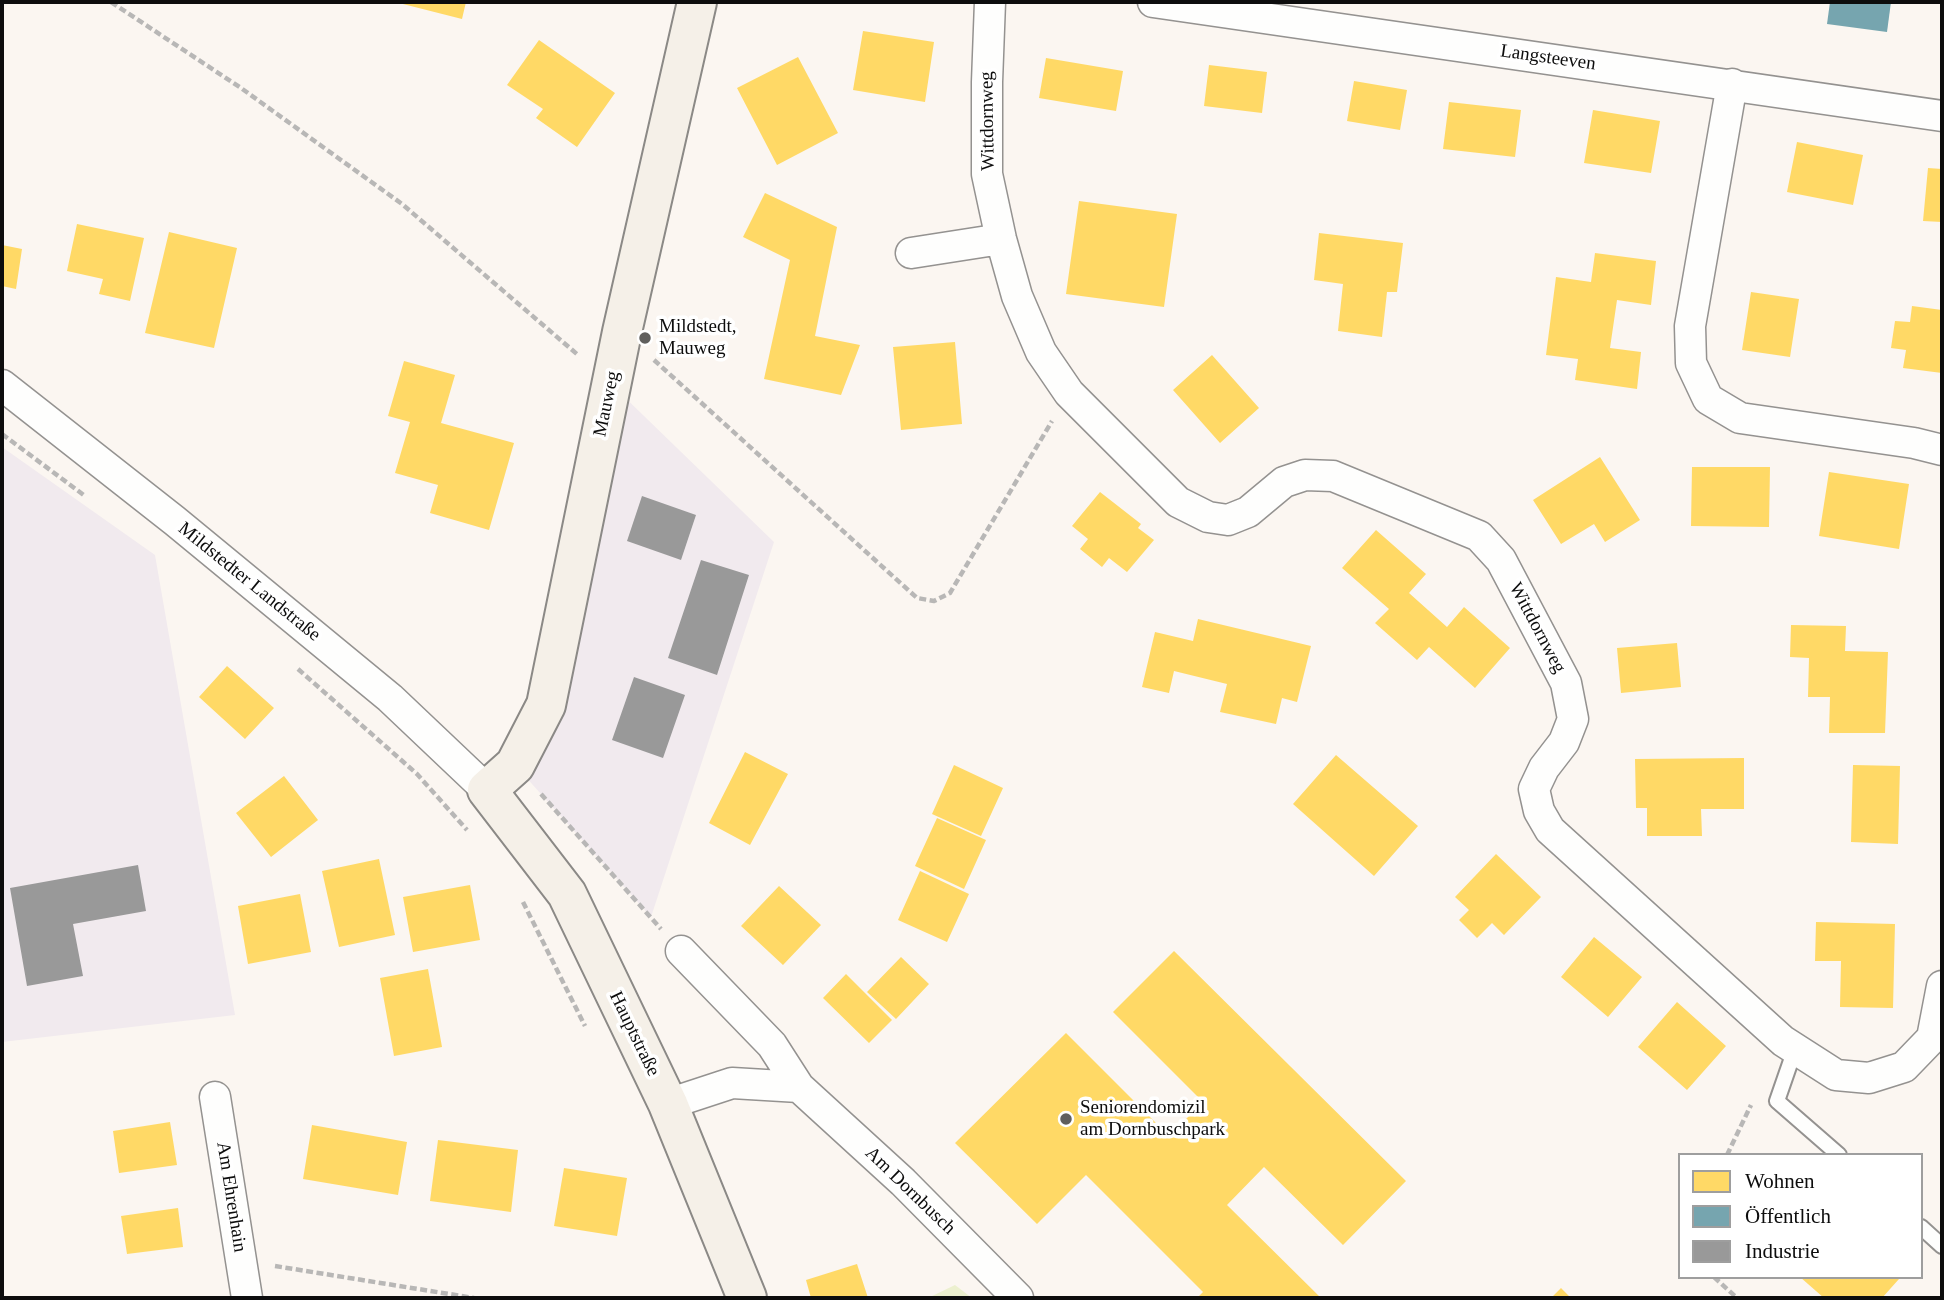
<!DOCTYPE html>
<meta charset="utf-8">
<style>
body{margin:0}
#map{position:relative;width:1944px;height:1300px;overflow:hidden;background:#fbf6f1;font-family:"Times New Roman",serif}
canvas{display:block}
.frame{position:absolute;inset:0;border:4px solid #0d0d0d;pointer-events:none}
.legend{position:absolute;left:1678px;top:1153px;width:245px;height:126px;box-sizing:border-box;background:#fff;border:2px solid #9e9e9e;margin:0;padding:9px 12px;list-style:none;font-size:21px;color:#0d0d0d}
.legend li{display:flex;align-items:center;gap:14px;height:35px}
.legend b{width:35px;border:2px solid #9e9e9e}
</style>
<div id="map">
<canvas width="1944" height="1300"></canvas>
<div class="frame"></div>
<ul class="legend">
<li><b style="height:19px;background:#ffd966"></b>Wohnen</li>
<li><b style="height:19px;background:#76a5af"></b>Öffentlich</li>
<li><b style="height:19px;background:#999"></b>Industrie</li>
</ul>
</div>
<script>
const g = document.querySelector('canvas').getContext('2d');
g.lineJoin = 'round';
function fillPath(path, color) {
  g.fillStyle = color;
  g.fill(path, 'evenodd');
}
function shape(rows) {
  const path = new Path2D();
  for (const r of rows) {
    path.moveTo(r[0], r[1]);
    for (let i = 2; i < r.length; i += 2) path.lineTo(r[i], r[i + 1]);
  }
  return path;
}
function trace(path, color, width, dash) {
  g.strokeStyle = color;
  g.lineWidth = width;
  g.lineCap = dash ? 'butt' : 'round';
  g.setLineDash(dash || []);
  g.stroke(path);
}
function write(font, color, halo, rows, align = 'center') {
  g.font = font + ' "Times New Roman",serif';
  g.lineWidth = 7;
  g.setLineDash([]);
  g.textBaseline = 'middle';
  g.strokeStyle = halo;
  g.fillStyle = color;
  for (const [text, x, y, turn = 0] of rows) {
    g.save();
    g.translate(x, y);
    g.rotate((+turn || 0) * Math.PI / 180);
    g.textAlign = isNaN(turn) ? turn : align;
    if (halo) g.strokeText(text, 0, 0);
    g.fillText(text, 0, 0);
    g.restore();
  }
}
const industrial = shape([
 [611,384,774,542,651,917,515,765],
 [2,447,155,555,235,1015,2,1042]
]);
const green = shape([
 [955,1285,972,1298,928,1298]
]);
const homes = shape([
 [395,2,466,2,462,19],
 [863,31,934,42,925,102,853,90],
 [539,40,615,93,577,147,536,118,543,109,507,85],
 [798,57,838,133,777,165,737,88],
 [1046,58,1123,71,1116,111,1039,98],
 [1209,65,1267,72,1262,113,1204,106],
 [1354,81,1407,90,1400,130,1347,121],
 [1449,102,1521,110,1515,157,1443,149],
 [1593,110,1660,121,1651,173,1584,163],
 [1797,142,1863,155,1853,205,1787,192],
 [1928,168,1942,169,1942,222,1923,221],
 [765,193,837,227,815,336,860,345,841,395,764,379,790,260,743,237],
 [1079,201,1177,214,1164,307,1066,294],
 [77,224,144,238,130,301,99,294,103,279,67,271],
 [169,232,237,248,214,348,145,333],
 [1319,233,1403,243,1397,292,1387,292,1382,337,1338,331,1343,284,1314,280],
 [2,245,22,249,16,289,2,286],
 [1595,253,1656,261,1651,305,1617,300,1610,348,1641,352,1637,389,1575,380,1578,359,1546,355,1556,277,1591,282],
 [1751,292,1799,299,1790,357,1742,350],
 [1912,306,1942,310,1942,373,1903,368,1906,350,1891,348,1895,321,1910,322],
 [955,342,962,424,901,430,893,347],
 [1212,355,1259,408,1220,443,1173,390],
 [404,361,455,375,441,423,514,443,489,530,430,513,438,485,395,473,410,422,388,416],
 [1600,457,1640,520,1605,542,1594,524,1561,544,1533,500],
 [1692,467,1770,467,1769,527,1691,526],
 [1829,472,1909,484,1899,549,1819,536],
 [1100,492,1141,524,1138,528,1154,540,1127,572,1109,558,1102,567,1080,549,1088,539,1072,526],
 [1376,530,1426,574,1409,593,1447,627,1464,607,1510,648,1475,688,1429,647,1417,660,1375,623,1389,609,1342,568],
 [1198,619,1311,646,1297,702,1282,698,1276,724,1220,712,1227,684,1174,671,1169,693,1142,687,1155,632,1193,641],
 [1791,625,1846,626,1845,651,1888,652,1885,733,1829,733,1830,697,1808,697,1809,658,1790,657],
 [1677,643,1681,687,1621,693,1617,648],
 [227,666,274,708,245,739,199,697],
 [745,752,788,774,750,845,709,823],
 [1336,755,1418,826,1374,876,1293,804],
 [1744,758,1744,809,1701,809,1702,836,1647,836,1647,808,1636,808,1635,759],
 [954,765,1003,788,981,836,932,814],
 [1853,765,1900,766,1898,844,1851,842],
 [284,776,318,820,271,857,236,813],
 [937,818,986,840,964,889,915,866],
 [1496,854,1541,897,1504,935,1492,923,1477,938,1459,920,1469,910,1455,897],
 [379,859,395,935,339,947,322,871],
 [920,871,969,894,947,942,898,920],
 [470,885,480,940,413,952,403,897],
 [779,886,821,925,783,965,741,926],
 [300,894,311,952,248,964,238,906],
 [1816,922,1895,924,1893,1008,1840,1007,1841,961,1815,961],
 [1594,937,1642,977,1608,1017,1561,977],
 [1174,951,1406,1181,1343,1245,1264,1167,1227,1205,1321,1298,1197,1298,1203,1292,1086,1175,1037,1224,955,1143,1066,1033,1169,1136,1203,1102,1113,1012],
 [901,957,929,984,896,1019,867,992],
 [428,969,442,1047,394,1056,380,978],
 [846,974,892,1020,869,1043,823,998],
 [1677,1002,1726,1046,1687,1090,1638,1047],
 [170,1122,177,1165,119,1173,113,1131],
 [312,1125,407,1142,398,1195,303,1179],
 [438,1140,518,1150,511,1212,430,1201],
 [564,1168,627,1178,617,1236,554,1226],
 [178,1208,183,1247,127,1254,121,1216],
 [857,1264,868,1298,811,1298,806,1280],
 [1800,1277,1897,1277,1899,1279,1882,1298,1824,1298],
 [1561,1288,1571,1298,1551,1298]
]);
const public = shape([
 [1830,2,1891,2,1887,32,1827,24]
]);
const industry = shape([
 [642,496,696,515,681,560,627,541],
 [701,560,749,575,717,675,668,658],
 [634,677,685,695,663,758,612,740],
 [138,865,146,911,73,924,83,976,27,986,10,888]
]);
const path = shape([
 [111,2,241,88,402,204,578,355],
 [654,360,917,598,934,601,950,593,1052,421],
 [2,434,85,496],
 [298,669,417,774,467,830],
 [541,794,661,929],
 [523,902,585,1026],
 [1727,1155,1751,1105],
 [275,1266,474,1298],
 [1714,1277,1737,1298]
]);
const lane = shape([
 [1795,1049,1777,1101,1839,1155],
 [1921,1227,1942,1246]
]);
const street = shape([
 [990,2,987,82,987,174,1001,239,1017,296,1041,352,1069,393,1178,502,1208,517,1228,520,1248,512,1284,482,1305,475,1333,476,1479,536,1501,560,1566,683,1573,719,1564,742,1544,768,1534,789,1539,811,1550,830,1783,1041,1836,1075,1869,1078,1904,1067,1932,1038,1942,986],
 [1153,2,1942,116],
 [1732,84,1690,326,1691,363,1708,399,1740,418,1914,443,1942,450],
 [911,253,1001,239],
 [2,385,175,521,390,698,487,790],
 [681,951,772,1045,799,1087],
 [215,1097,247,1298],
 [668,1104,732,1083,799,1087,903,1182,1018,1298]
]);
const secondary = shape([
 [697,2,622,332,546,705,515,765,487,790,567,894,668,1104,747,1298]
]);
const markers = [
 [645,338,7,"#605f5d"],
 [1066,1119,7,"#605f5d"]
];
const streetNames = [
 ["Langsteeven",1548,58,8],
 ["Wittdornweg",988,121,-91],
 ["Mauweg",607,404,-78],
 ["Mildstedter Landstraße",249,582,39],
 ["Wittdornweg",1537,628,62],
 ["Hauptstraße",634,1034,64],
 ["Am Dornbusch",910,1191,44],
 ["Am Ehrenhain",231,1197,81]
];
const poiNames = [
 ["Mildstedt,",659,327],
 ["Mauweg",659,349],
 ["Seniorendomizil",1080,1108],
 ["am Dornbuschpark",1080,1130]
];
fillPath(industrial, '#f1eaee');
fillPath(green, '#ecf0cf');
fillPath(homes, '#ffd966');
fillPath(public, '#76a5af');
fillPath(industry, '#999');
trace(lane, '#949290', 18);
trace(street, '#949290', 33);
trace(secondary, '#8b8986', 42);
trace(path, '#b8b7b6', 4.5, [7, 3.5]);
trace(lane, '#fefefd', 14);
trace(street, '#fefefd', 30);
trace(secondary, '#f5f0e8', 38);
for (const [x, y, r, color] of markers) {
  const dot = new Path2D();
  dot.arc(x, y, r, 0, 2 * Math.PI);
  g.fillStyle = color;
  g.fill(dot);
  trace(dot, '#fff', 2.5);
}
write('19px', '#0d0d0d', '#fff', streetNames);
write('19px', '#0d0d0d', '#fff', poiNames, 'left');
</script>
